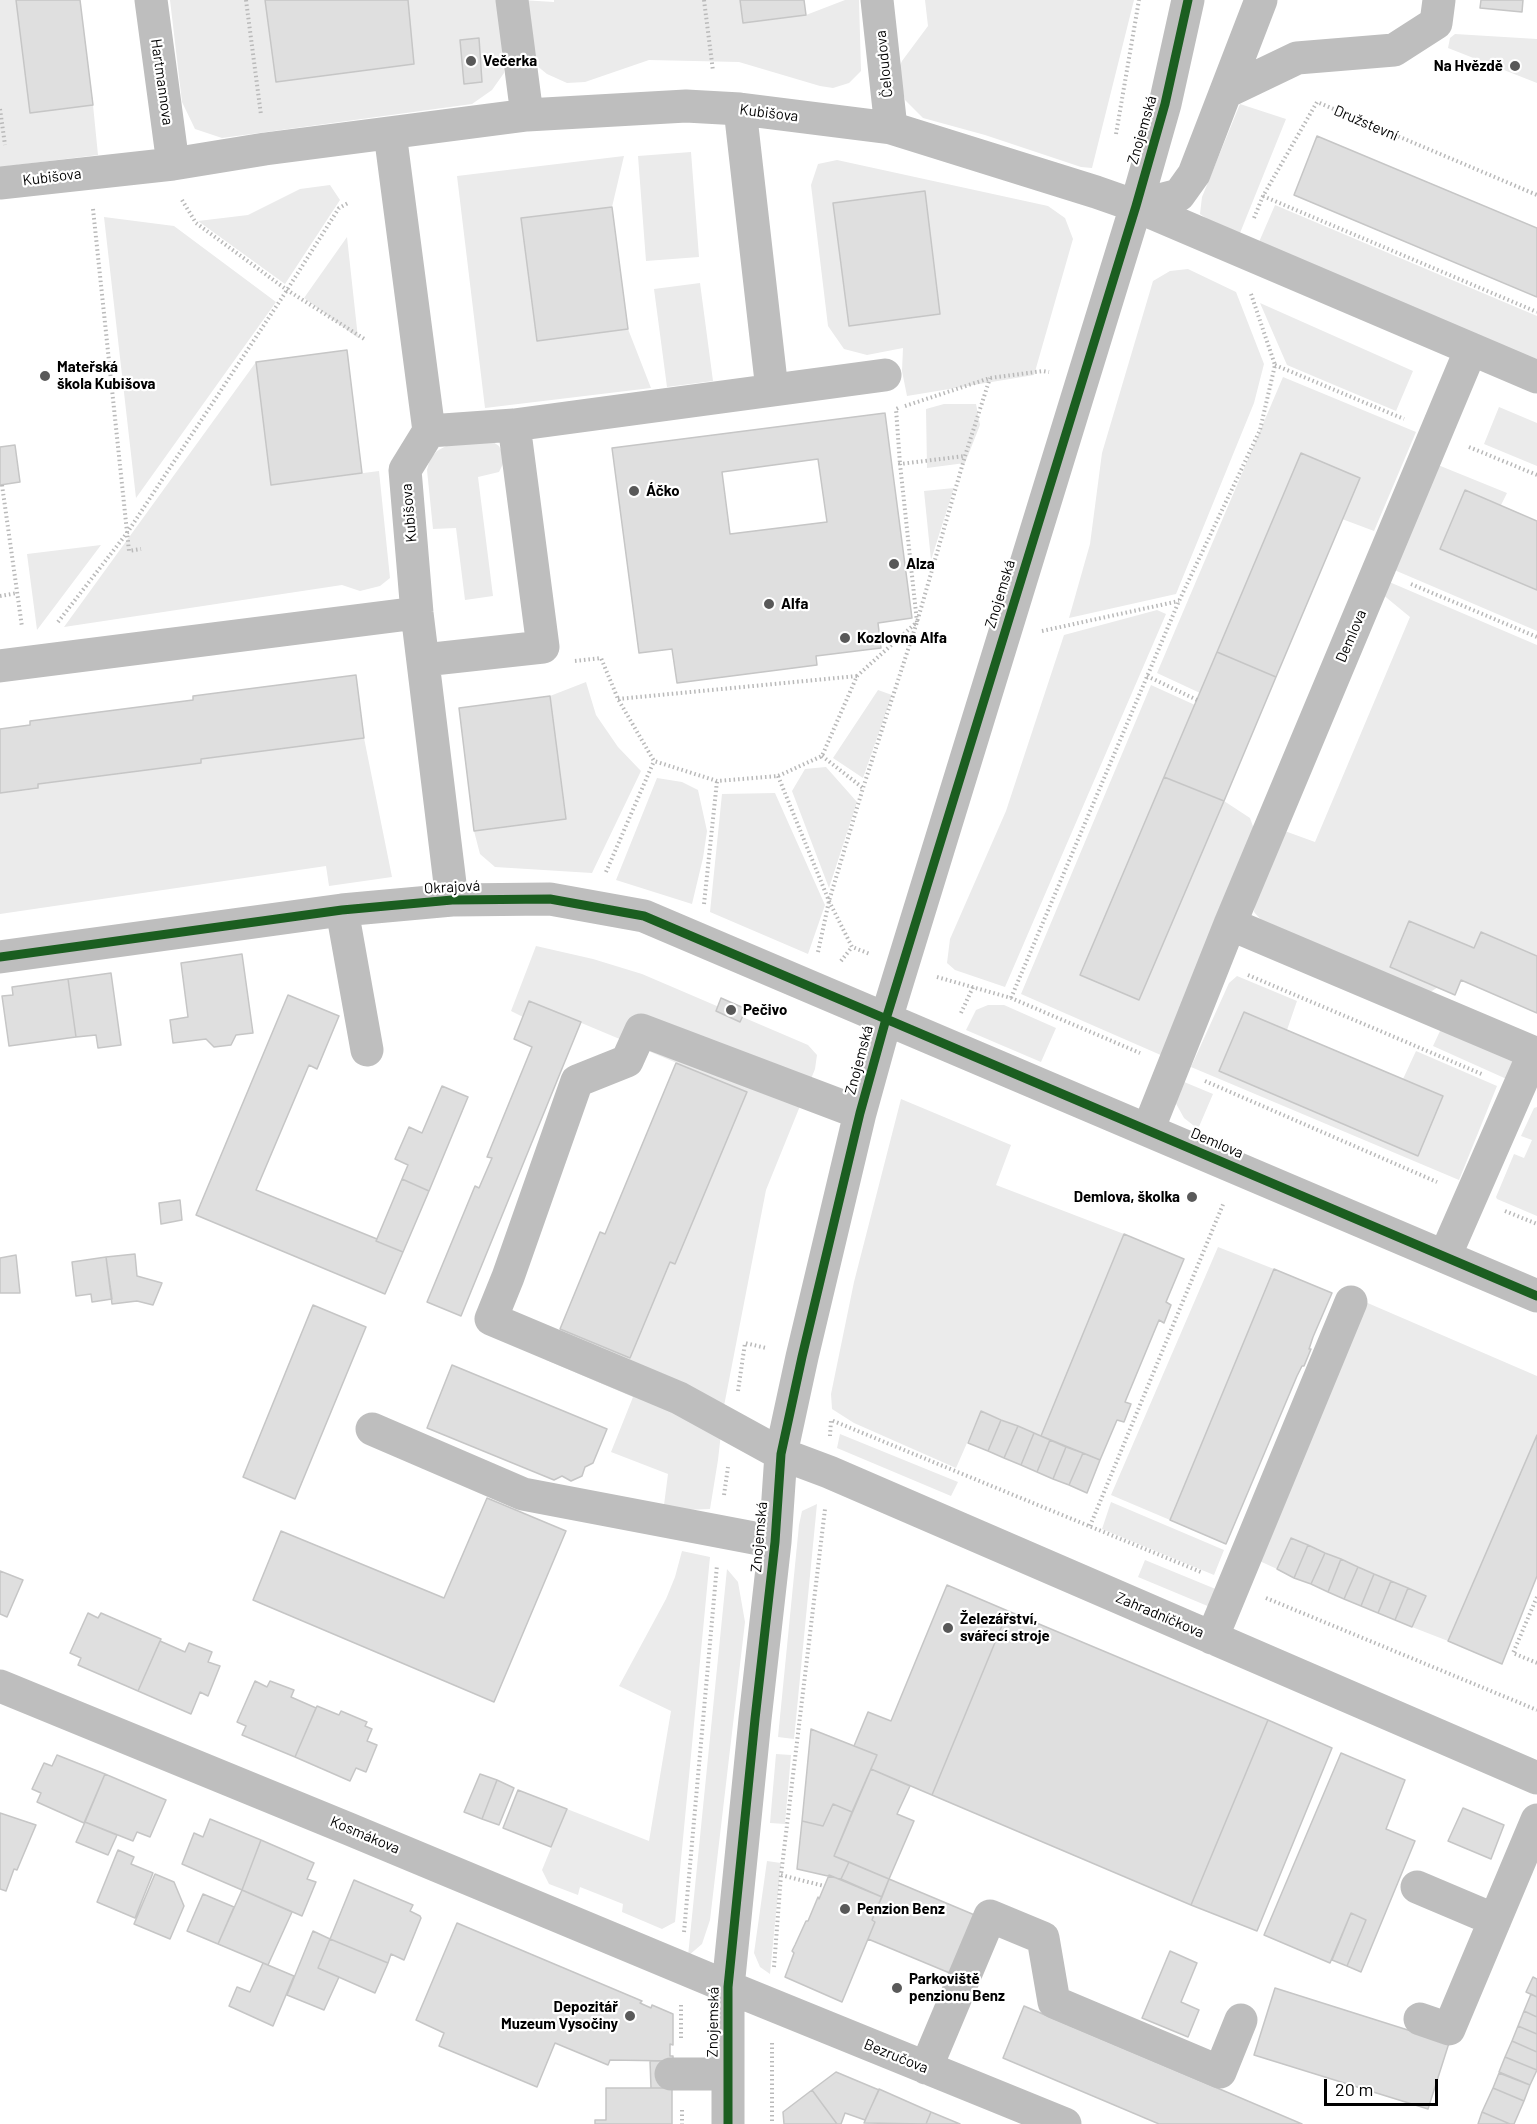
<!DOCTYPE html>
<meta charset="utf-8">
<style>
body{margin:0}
#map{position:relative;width:1537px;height:2124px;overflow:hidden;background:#fff;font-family:Barlow,sans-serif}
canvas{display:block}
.scale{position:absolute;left:1324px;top:2079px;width:114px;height:27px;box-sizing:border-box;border:3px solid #000;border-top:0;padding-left:8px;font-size:18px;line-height:21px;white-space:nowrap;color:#000;-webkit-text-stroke:4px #fff;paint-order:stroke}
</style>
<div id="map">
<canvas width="1537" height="2124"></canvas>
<div class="scale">20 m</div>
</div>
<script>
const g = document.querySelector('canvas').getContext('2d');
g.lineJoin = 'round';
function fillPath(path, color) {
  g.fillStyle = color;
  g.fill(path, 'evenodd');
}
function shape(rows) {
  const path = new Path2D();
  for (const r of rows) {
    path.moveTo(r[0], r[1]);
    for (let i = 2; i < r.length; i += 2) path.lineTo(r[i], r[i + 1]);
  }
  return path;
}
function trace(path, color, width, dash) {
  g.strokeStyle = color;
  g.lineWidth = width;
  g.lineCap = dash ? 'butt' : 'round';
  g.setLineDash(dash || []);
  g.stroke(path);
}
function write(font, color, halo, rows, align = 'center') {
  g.font = font + ' Barlow,sans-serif';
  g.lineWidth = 4.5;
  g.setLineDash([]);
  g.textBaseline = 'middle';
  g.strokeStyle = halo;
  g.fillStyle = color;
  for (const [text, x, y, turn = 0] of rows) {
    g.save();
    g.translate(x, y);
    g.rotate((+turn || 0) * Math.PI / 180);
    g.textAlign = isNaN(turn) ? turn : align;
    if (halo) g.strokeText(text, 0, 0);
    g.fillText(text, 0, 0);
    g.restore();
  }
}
const green = shape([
 [0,0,16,0,30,113,93,105,98,155,0,167],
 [170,0,501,0,505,60,504,73,492,90,472,104,222,138,195,129,182,102],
 [521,0,554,2,554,0,740,0,743,23,806,15,845,0,859,0,861,71,849,83,833,88,820,86,739,62,649,60,585,82,567,83,547,74,531,61],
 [925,0,1134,0,1092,168,1081,167,985,135,923,118,905,100,898,70,902,61,928,26],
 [1455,34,1537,39,1537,83,1448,48,1450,38],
 [1240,104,1286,119,1240,233,1213,223,1200,214,1202,197],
 [691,152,699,257,646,261,638,156],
 [624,156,612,207,521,219,537,341,628,329,651,388,485,408,457,176],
 [837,160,1048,206,1065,218,1073,239,1034,375,907,396,902,371,903,348,867,355,844,349,828,326,811,185,818,164],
 [925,191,940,314,850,326],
 [330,185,340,200,285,284,198,221,248,215,300,189],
 [1275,205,1537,316,1537,360,1259,242],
 [104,217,174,226,276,302,136,498],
 [347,237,358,338,304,298],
 [1188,269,1236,292,1264,364,1254,403,1176,594,1069,618,1090,544,1102,453,1153,281,1170,271],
 [700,283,713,381,667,387,654,289],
 [1260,303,1413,371,1396,411,1287,365],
 [256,362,271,485,379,471,390,578,380,586,360,591,342,585,64,627],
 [1283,377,1416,432,1374,531,1342,519,1360,478,1301,454,1200,693,1157,673],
 [944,404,976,404,980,425,965,463,927,468,926,409],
 [1499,407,1537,423,1537,466,1484,444],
 [493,442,499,446,503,454,503,464,499,472,478,477,493,596,465,600,456,528,433,529,427,470,430,459,437,451,446,446],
 [1438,465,1507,493,1501,505,1440,549,1537,590,1537,631,1392,569],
 [954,488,931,560,924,491],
 [101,545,37,630,27,554],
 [1387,581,1537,645,1537,956,1481,932,1474,948,1409,921,1390,967,1438,987,1426,995,1270,930,1254,912,1256,891,1282,830,1315,842,1410,617,1382,594],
 [1157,610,1166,614,1005,987,955,970,947,963,950,939,1006,811,1064,635],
 [586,682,596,715,618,747,641,771,592,873,495,867,480,854,474,831,566,819,550,696],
 [1151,685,1195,705,1080,975,1139,1000,1224,801,1250,818,1255,832,1163,1056,1021,994],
 [878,690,892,695,863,778,833,758],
 [364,738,392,877,329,886,326,866,0,914,0,793,38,789,38,784,201,763,201,759],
 [826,767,857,802,829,888,792,791,805,769],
 [657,778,682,782,698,790,707,831,703,858,692,904,616,880],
 [775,793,825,905,808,954,710,912,722,794],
 [536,946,593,959,642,974,808,1045,817,1055,815,1069,766,1190,724,1406,718,1460,710,1509,686,1510,664,1505,668,1474,611,1452,633,1397,546,1360,560,1329,630,1358,670,1262,675,1264,746,1092,529,1001,523,1017,511,1011],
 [1237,976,1297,1001,1287,1030,1244,1012,1220,1071,1417,1155,1443,1097,1403,1079,1416,1051,1497,1086,1459,1180,1191,1067,1229,983],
 [988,1005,1004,1005,1056,1028,1041,1062,966,1030,976,1010],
 [1447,1029,1512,1060,1514,1075,1511,1081,1433,1046,1440,1031],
 [1177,1079,1213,1094,1198,1129,1184,1118,1174,1100],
 [901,1099,1011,1145,996,1185,1124,1234,1041,1436,981,1411,956,1468,854,1423,832,1409,831,1394,854,1282],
 [1537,1107,1537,1216,1497,1199,1496,1197,1514,1154,1524,1158,1532,1140,1521,1136,1534,1108],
 [1218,1247,1274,1269,1170,1520,1111,1495],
 [1363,1301,1537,1376,1537,1435,1448,1641,1412,1627,1425,1596,1341,1559,1291,1538,1277,1569,1253,1558],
 [840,1434,958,1482,951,1496,837,1448],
 [1111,1502,1224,1550,1214,1575,1102,1529],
 [817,1504,794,1739,778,1737,799,1525,802,1511],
 [682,1551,710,1557,675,1922,662,1929,622,1912,623,1904,580,1887,578,1895,549,1884,542,1870,567,1809,649,1841,671,1711,619,1686,666,1599,675,1577],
 [1145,1560,1218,1590,1210,1607,1138,1577],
 [727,1569,738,1582,745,1622,710,1920,702,1944,688,1956],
 [776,1754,791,1755,785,1824,770,1823],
 [767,1861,781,1863,770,1974,760,1967,754,1953]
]);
const building = shape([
 [16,0,80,0,93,105,30,113,16,0],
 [265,0,408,0,414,64,276,82,265,0],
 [740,0,804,0,806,15,743,23,740,0],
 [1481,0,1523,0,1522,12,1480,8,1481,0],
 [479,38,482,82,464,84,460,40,479,38],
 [1317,136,1537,228,1537,297,1294,195,1317,136],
 [925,191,940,314,849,326,833,203,925,191],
 [612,207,628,329,537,341,521,218,612,207],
 [347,350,362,473,271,485,256,362,347,350],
 [885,413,912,618,878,623,881,648,816,656,817,665,677,683,672,649,639,653,612,448,885,413],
 [818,459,827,522,730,534,722,472,818,459],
 [15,445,20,482,0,485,0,447,15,445],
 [1301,453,1360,478,1276,677,1217,652,1301,453],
 [1465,490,1537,521,1537,590,1440,549,1465,490],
 [1217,652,1276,677,1224,801,1164,777,1217,652],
 [356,675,364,738,201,759,201,763,38,784,38,788,0,793,0,729,30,725,30,721,193,700,193,696,356,675],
 [550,696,566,819,474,831,459,708,550,696],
 [1164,777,1224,801,1139,1000,1080,975,1164,777],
 [1409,921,1474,948,1481,932,1537,956,1537,1013,1461,980,1455,995,1390,967,1409,921],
 [242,954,253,1033,236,1035,231,1045,214,1047,206,1039,173,1043,170,1020,188,1017,181,963,242,954],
 [111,973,121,1045,98,1048,96,1035,76,1037,68,979,111,973],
 [68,979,76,1037,9,1046,2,996,13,995,12,987,68,979],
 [288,995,339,1016,317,1069,309,1065,256,1190,377,1239,376,1241,403,1252,385,1294,196,1215,288,995],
 [721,998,746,1009,740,1022,716,1011,721,998],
 [529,1001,581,1022,461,1316,427,1302,475,1186,479,1188,492,1158,487,1157,532,1047,514,1039,529,1001],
 [1244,1012,1443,1096,1418,1156,1219,1071,1244,1012],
 [676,1063,747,1092,675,1264,670,1262,630,1358,560,1329,600,1232,605,1234,676,1063],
 [442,1086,468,1097,429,1191,402,1179,408,1165,395,1159,409,1127,422,1133,442,1086],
 [402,1179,429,1191,403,1252,376,1241,402,1179],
 [180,1200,182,1220,161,1224,159,1203,180,1200],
 [1124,1234,1184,1259,1166,1302,1171,1305,1164,1323,1159,1320,1125,1402,1131,1404,1124,1422,1117,1420,1100,1460,1041,1436,1124,1234],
 [135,1254,137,1276,162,1283,153,1305,137,1301,112,1304,106,1257,135,1254],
 [16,1255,20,1293,0,1293,0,1258,16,1255],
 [106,1257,112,1299,92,1302,91,1294,76,1296,72,1262,106,1257],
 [1274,1269,1332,1293,1313,1337,1309,1349,1311,1349,1304,1366,1302,1366,1297,1376,1226,1544,1170,1520,1274,1269],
 [313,1305,366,1327,295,1499,243,1477,313,1305],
 [452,1365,607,1429,593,1463,585,1467,582,1476,571,1481,562,1476,554,1480,427,1428,452,1365],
 [981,1411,1001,1420,988,1451,968,1443,981,1411],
 [1001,1420,1018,1426,1004,1458,988,1451,1001,1420],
 [1018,1426,1034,1433,1021,1465,1004,1458,1018,1426],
 [1034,1433,1050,1440,1037,1472,1021,1465,1034,1433],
 [1537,1435,1537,1576,1502,1664,1448,1641,1537,1435],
 [1050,1440,1066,1447,1053,1479,1037,1472,1050,1440],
 [1066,1447,1083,1453,1069,1485,1053,1479,1066,1447],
 [1083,1453,1100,1460,1087,1493,1069,1485,1083,1453],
 [487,1498,566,1531,494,1702,253,1600,281,1531,444,1598,487,1498],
 [1291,1538,1308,1545,1294,1578,1277,1569,1291,1538],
 [1308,1545,1325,1553,1311,1584,1294,1578,1308,1545],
 [1325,1553,1341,1559,1328,1592,1311,1584,1325,1553],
 [1341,1559,1358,1567,1344,1599,1328,1592,1341,1559],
 [1358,1567,1374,1574,1361,1606,1344,1599,1358,1567],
 [0,1571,23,1580,7,1617,0,1614,0,1571],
 [1374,1574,1391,1581,1378,1613,1361,1606,1374,1574],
 [1391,1581,1408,1588,1395,1620,1378,1613,1391,1581],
 [947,1585,1008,1611,932,1795,871,1769,877,1755,854,1746,868,1712,891,1721,947,1585],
 [1408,1588,1426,1596,1412,1627,1395,1620,1408,1588],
 [1008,1611,1268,1720,1191,1905,932,1795,1008,1611],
 [88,1613,98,1618,101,1613,161,1639,138,1691,78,1665,81,1658,70,1653,88,1613],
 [160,1641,185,1652,189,1643,212,1652,208,1662,220,1666,208,1696,200,1692,191,1714,138,1691,160,1641],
 [255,1681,267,1687,270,1681,294,1690,291,1697,316,1708,295,1757,242,1735,246,1726,237,1722,255,1681],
 [317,1706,339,1715,341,1711,367,1722,365,1726,372,1729,367,1741,377,1745,366,1772,356,1768,350,1781,295,1757,317,1706],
 [1268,1720,1332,1748,1257,1931,1191,1905,1268,1720],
 [811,1729,877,1755,852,1812,833,1804,823,1826,802,1821,811,1729],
 [1341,1753,1405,1780,1386,1829,1415,1841,1361,1972,1347,1966,1366,1920,1351,1913,1330,1963,1264,1935,1341,1753],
 [57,1755,105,1774,84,1823,37,1802,41,1793,32,1789,44,1763,52,1766,57,1755],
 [871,1769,910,1786,897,1814,914,1821,889,1879,834,1856,871,1769],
 [105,1774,166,1800,150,1837,137,1832,133,1841,85,1822,105,1774],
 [480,1774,497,1780,482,1819,464,1812,480,1774],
 [497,1780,514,1788,499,1825,482,1819,497,1780],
 [518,1790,567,1809,551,1847,503,1828,518,1790],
 [833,1804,852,1812,834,1856,849,1862,841,1879,797,1869,802,1821,823,1826,833,1804],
 [1463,1808,1504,1825,1491,1859,1448,1841,1463,1808],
 [0,1813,36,1825,17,1870,14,1869,6,1891,0,1889,0,1813],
 [210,1819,261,1840,242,1890,182,1864,194,1833,203,1837,210,1819],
 [85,1822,117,1835,108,1855,76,1842,85,1822],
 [261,1840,314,1863,307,1879,316,1882,302,1916,242,1890,261,1840],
 [118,1850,134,1857,131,1864,153,1873,135,1918,97,1902,118,1850],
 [849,1862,889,1879,882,1897,841,1879,849,1862],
 [155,1874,174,1882,184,1906,170,1939,134,1924,155,1874],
 [829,1875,882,1897,872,1920,875,1922,842,2002,785,1977,794,1953,792,1951,795,1945,806,1921,808,1921,818,1897,819,1899,829,1875],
 [889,1879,977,1916,952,1974,868,1939,875,1922,872,1920,889,1879],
 [354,1880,413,1905,410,1911,420,1916,421,1918,404,1960,391,1954,388,1963,330,1939,354,1880],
 [242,1890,292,1912,268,1965,218,1944,242,1890],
 [203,1894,234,1907,218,1944,187,1931,203,1894],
 [1351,1913,1366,1920,1347,1966,1332,1960,1351,1913],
 [457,1923,642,2001,640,2003,651,2008,652,2005,673,2014,673,2045,670,2044,670,2056,673,2056,673,2061,610,2060,608,2065,555,2043,537,2087,439,2046,444,2033,416,2020,457,1923],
 [313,1931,330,1939,318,1968,339,1977,324,2010,287,1995,313,1931],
 [330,1939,388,1963,375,1993,318,1968,330,1939],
 [1170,1951,1197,1963,1181,2002,1199,2010,1188,2037,1142,2018,1170,1951],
 [263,1963,294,1976,273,2026,229,2006,237,1987,250,1992,263,1963],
 [1533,1977,1537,1979,1537,1997,1526,1992,1533,1977],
 [1275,1988,1449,2043,1428,2109,1254,2055,1275,1988],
 [1531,1994,1537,1997,1537,2017,1524,2011,1531,1994],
 [1024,2006,1302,2124,1159,2124,1003,2058,1024,2006],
 [1524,2011,1537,2017,1537,2034,1518,2026,1524,2011],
 [1518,2026,1537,2034,1537,2052,1512,2041,1518,2026],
 [1512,2041,1537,2052,1537,2070,1505,2057,1512,2041],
 [1505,2057,1537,2070,1530,2085,1499,2072,1505,2057],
 [650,2061,671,2061,672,2088,651,2088,650,2061],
 [836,2072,879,2090,865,2120,845,2113,841,2124,837,2124,812,2090,836,2072],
 [1499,2073,1530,2085,1524,2101,1493,2088,1499,2073],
 [606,2088,672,2088,672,2124,595,2124,595,2120,606,2120,606,2088],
 [1493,2088,1524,2101,1514,2124,1510,2124,1482,2112,1493,2088],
 [879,2089,931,2112,926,2124,864,2123,879,2089],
 [812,2090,837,2124,784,2124,783,2112,812,2090],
 [931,2112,960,2124,926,2124,931,2112],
 [1482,2112,1510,2124,1478,2124,1482,2112]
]);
const path = shape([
 [246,0,261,115],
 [704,0,713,71],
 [0,109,5,145],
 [1116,134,1139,0],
 [1263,196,1537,312],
 [182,200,196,223,287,290,366,340],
 [93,209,129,551,141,549],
 [1254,218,1263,196,1317,102,1537,195],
 [1275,365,1404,419],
 [905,406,990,378,1043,371,1049,372],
 [898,408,896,409,900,464],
 [1469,447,1537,475],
 [2,485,22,627],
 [1411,584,1537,637],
 [0,596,17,593],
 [58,622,127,533,287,290,339,208,348,203],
 [1042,631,1179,601],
 [575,661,601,658,618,699,654,761,717,781,778,776,822,756,857,676,917,622,900,464,965,456],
 [1147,676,1197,700],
 [618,699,857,676],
 [822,756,863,788],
 [778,776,829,901,852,947,870,954],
 [606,872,654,761],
 [704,904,717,781],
 [818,952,829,901,863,788,917,622,965,456,990,378],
 [841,961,852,947],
 [1248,975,1484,1075],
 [937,977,1011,998,1140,1053],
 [1011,998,1179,601,1260,430,1275,365,1251,294],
 [961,1013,973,987],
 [1205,1081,1437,1182],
 [1505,1211,1537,1224],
 [738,1391,745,1343,766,1348],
 [830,1436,831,1420,1201,1572],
 [724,1495,728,1467],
 [1090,1526,1224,1202],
 [1537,1597,1513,1653,1537,1663],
 [1266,1598,1537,1710],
 [781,1875,824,1886],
 [684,1932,717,1565],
 [774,1967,781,1875,825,1509],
 [681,2005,681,2039],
 [772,2043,772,2124],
 [682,2110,682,2124]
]);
const minor = shape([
 [151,0,173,164],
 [512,0,527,115],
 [877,0,891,128],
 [1226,92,1297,58,1394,50,1436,23,1439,0],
 [740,109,772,390],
 [390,133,429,431,405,470,417,613,452,900],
 [0,183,173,164,265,149,527,115,686,106,740,109,891,128,1096,192,1136,206,1537,377],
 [1136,206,1179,195,1194,174,1261,0],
 [429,431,514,425,885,375],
 [424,660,543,647,514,425],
 [0,666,417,613],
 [342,910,367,1050],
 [1230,924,1537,1054],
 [0,957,342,910,452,900,550,899,644,916,1537,1296],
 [860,1113,641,1030,627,1061,577,1081,508,1277,491,1319,679,1398,781,1454,829,1472,1537,1778],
 [1148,1130,1230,924,1471,349],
 [1445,1256,1534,1053],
 [372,1429,523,1494,775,1542],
 [1212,1638,1351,1302],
 [0,1686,349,1829,728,1987,1065,2124],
 [1417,1887,1495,1920],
 [1420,2019,1449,2029,1537,1820],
 [926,2068,990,1916,1043,1938,1054,2002,1220,2072,1241,2020],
 [671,2074,728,2074],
 [728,2124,728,1987,755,1719,775,1542,781,1454,802,1357,860,1113,886,1019,1136,206,1165,104,1188,0]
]);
const cycleway = shape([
 [0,957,342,910,452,900,550,899,644,916,1537,1296],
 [728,2124,728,1987,755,1719,775,1542,781,1454,802,1357,860,1113,886,1019,1136,206,1165,104,1188,0]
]);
const markers = [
 [471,61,6,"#595959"],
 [1515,66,6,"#595959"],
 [45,376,6,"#595959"],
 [634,491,6,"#595959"],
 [894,564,6,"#595959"],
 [769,604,6,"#595959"],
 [845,638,6,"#595959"],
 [731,1010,6,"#595959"],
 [1192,1197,6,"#595959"],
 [948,1628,6,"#595959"],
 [845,1909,6,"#595959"],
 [897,1988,6,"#595959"],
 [630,2016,6,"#595959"]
];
const poiNames = [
 ["Večerka",483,61],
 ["Na Hvězdě",1503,66,"right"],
 ["Mateřská",57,367],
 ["škola Kubišova",57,384],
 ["Áčko",646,491],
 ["Alza",906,564],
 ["Alfa",781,604],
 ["Kozlovna Alfa",857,638],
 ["Pečivo",743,1010],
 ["Demlova, školka",1180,1197,"right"],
 ["Železářství,",960,1619],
 ["svářecí stroje",960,1636],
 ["Penzion Benz",857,1909],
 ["Parkoviště",909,1979],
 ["penzionu Benz",909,1996],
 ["Depozitář",618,2007,"right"],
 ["Muzeum Vysočiny",618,2024,"right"]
];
const streetNames = [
 ["Čeloudova",884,64,-96],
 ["Hartmannova",162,82,82],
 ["Kubišova",769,113,7],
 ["Družstevní",1366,123,23],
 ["Znojemská",1142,130,-74],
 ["Kubišova",52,177,-7],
 ["Kubišova",409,513,-95],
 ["Znojemská",1000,594,-73],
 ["Demlova",1351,636,-67],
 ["Okrajová",452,887,-3],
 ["Znojemská",859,1060,-75],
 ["Demlova",1217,1143,23],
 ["Znojemská",759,1537,-85],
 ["Zahradníčkova",1160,1615,23],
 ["Kosmákova",365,1835,23],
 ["Znojemská",713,2022,-89],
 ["Bezručova",896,2056,22]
];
fillPath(green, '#ebebeb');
fillPath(building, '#dfdfdf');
trace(building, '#c6c6c6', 1.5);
trace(path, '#b9b9b9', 4, [1.5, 3]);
trace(minor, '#bebebe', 33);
trace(cycleway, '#1b5e20', 9);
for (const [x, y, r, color] of markers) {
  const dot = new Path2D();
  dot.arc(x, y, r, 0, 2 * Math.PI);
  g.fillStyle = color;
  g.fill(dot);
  trace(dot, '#fff', 2);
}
write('bold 15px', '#000', '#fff', poiNames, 'left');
write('15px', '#000', '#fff', streetNames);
</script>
